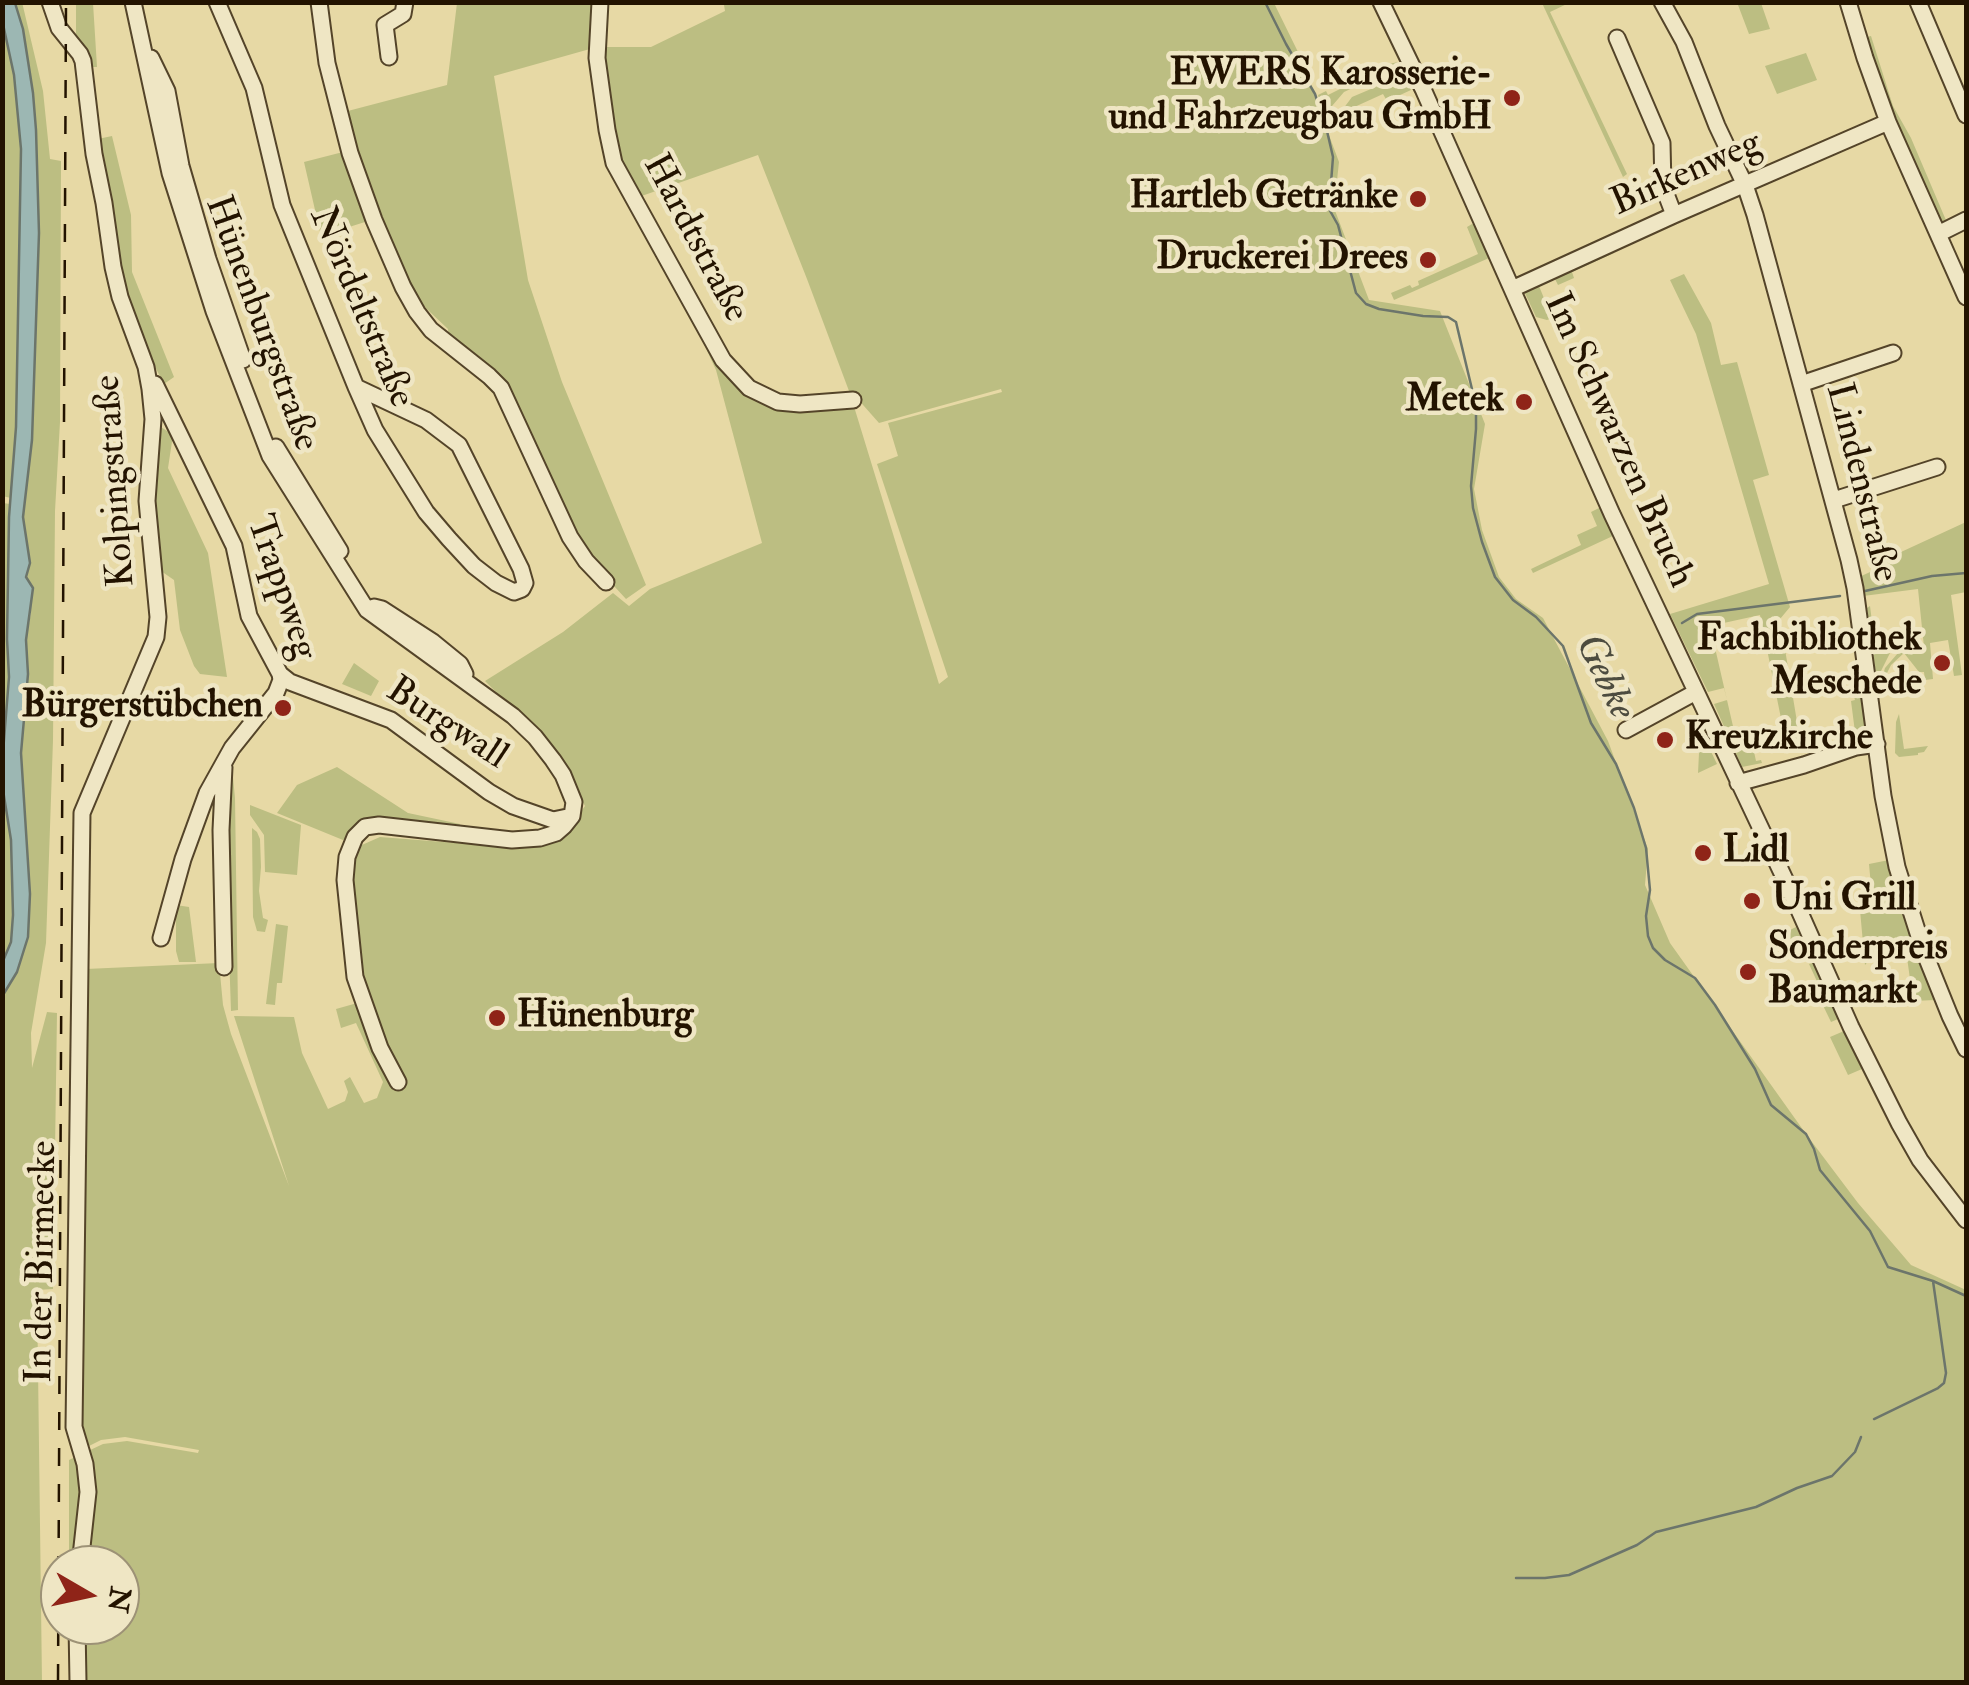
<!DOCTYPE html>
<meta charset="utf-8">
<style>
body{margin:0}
#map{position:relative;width:1969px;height:1685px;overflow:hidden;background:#e7d9a5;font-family:"IM FELL Double Pica",serif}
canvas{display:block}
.frame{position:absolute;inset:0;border:5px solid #231300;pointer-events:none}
.north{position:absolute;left:40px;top:1545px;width:100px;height:100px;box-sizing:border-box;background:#efe6c4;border:2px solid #9d9276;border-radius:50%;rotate:99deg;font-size:28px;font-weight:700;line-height:40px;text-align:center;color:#231300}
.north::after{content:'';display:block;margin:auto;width:35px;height:45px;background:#8f2418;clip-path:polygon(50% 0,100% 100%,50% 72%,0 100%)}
</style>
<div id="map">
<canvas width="1969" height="1685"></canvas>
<div class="frame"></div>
<div class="north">N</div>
</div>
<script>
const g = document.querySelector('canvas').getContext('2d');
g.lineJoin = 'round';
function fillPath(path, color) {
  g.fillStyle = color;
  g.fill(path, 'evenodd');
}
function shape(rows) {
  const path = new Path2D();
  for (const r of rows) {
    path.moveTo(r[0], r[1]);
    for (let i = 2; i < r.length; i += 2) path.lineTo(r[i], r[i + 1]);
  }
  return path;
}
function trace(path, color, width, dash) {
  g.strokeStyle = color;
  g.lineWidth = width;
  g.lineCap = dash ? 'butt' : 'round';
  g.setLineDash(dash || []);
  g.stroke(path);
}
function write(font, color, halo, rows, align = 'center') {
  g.font = font + ' "IM FELL Double Pica",serif';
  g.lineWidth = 9;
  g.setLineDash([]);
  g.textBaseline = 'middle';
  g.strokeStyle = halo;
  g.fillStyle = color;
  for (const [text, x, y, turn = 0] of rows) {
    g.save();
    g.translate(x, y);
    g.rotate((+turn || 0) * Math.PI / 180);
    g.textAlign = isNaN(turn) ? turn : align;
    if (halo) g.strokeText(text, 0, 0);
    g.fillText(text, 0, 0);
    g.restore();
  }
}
const green = shape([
 [22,2,43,91,50,159,61,161,60,422,55,511,53,740,46,943,31,1033,32,1068,47,1012,57,1013,53,1289,37,1290,42,1682,3,1682,2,995,17,972,28,937,30,894,21,753,28,674,26,640,31,613,26,577,30,563,23,517,32,440,39,233,36,130,33,93,23,29,15,3],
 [76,3,93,3,97,67,90,67,76,39],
 [457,3,596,3,597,47,651,47,725,11,724,5,730,3,1274,3,1298,52,1339,162,1334,208,1369,300,1440,311,1485,424,1474,489,1482,530,1499,577,1516,599,1543,618,1608,741,1648,849,1645,885,1670,943,1806,1134,1858,1203,1911,1265,1966,1290,1966,1682,70,1682,70,1625,120,1625,120,1565,69,1565,69,1460,103,1444,127,1441,198,1453,199,1450,125,1437,101,1440,83,1449,77,1429,79,1198,87,1031,86,969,219,963,223,1005,231,1034,289,1186,234,1016,294,1017,302,1053,328,1109,345,1101,348,1092,344,1081,350,1077,364,1103,377,1098,383,1082,356,1023,341,1028,336,1009,368,1000,358,974,350,871,355,848,380,837,520,848,561,839,585,806,568,773,550,746,485,681,563,632,613,593,629,606,650,589,762,543,716,370,619,162,597,47,494,76,528,280,562,382,646,585,626,599,578,547,500,379,449,341,448,329,414,297,372,204,344,112,447,85],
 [758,155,807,279,852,399,778,396,747,377,732,360,711,329,636,198],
 [1001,389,1002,392,888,423,898,456,877,464,948,677,939,684,852,400,856,397,879,423],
 [1542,3,1569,3,1550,12,1627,174,1623,177],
 [1745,3,1761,3,1770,29,1749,34,1738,5],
 [2,24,14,75,21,149,16,427,11,498,2,496],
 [1871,36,1893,106,1911,138,1948,225,1939,230,1863,38],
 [1806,53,1817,80,1777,94,1765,66],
 [1398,62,1400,66,1344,92,1332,106,1330,132,1318,95,1326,91,1328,95,1366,76,1379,66],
 [1404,75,1411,90,1387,101,1383,94,1350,109,1351,116,1342,121,1343,109,1352,97],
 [112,136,131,215,132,272,174,377,164,384,140,338,122,276,98,139],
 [343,152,368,221,321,236,304,162],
 [1472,224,1475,225,1489,258,1394,300,1391,293,1410,285,1412,288,1419,285,1418,281,1478,254,1467,227],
 [1612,249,1614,253,1572,272,1574,278,1558,285,1555,279,1539,286,1552,318,1547,320,1536,317,1524,291],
 [1684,274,1711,323,1721,365,1737,362,1769,475,1753,480,1790,607,1780,619,1801,746,1790,749,1785,738,1760,615,1710,626,1738,748,1771,741,1772,743,1753,747,1756,761,1761,760,1762,763,1742,767,1714,704,1727,700,1724,688,1708,692,1670,614,1769,584,1696,334,1670,280],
 [161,427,173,435,168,468,208,553,227,677,200,674,194,666,180,630,174,580,161,571,154,517,154,478],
 [3,503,10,504,7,639,9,677,3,764],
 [1601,507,1615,535,1533,573,1531,569,1581,545,1577,535,1597,526,1591,512],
 [1966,522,1966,592,1951,595,1962,675,1954,676,1948,640,1930,643,1933,679,1925,680,1924,672,1919,672,1904,653,1891,665,1884,679,1882,678,1885,668,1898,653,1924,647,1918,589,1863,596,1859,577,1897,560,1901,552],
 [1870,606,1876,653,1890,653,1880,673,1876,674,1867,608],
 [354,663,379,681,371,696,342,684],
 [1862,691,1867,728,1855,732,1851,701,1855,700,1853,693],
 [1899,714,1904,749,1928,746,1924,752,1918,753,1918,755,1899,757,1895,753,1896,722],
 [1700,729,1717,764,1698,773,1699,753,1695,752],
 [232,767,235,798,238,1010,231,1011,225,836,227,769],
 [337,767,408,813,460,824,458,832,363,823,343,840,277,813,297,785],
 [2,790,11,840,13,915,11,942,3,961],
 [250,805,301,825,297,875,265,872,264,835,250,815],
 [252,828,257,832,260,839,261,867,259,891,263,918,268,920,265,932,257,931,253,917],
 [1889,860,1915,950,1935,1000,1913,1001,1906,950,1893,951,1892,941,1873,943,1874,958,1870,959,1865,965,1859,899,1872,897,1869,864],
 [176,905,189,907,196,962,179,962,176,951],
 [276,924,288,926,282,983,277,983,275,1005,266,1004],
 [1796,927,1808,952,1794,959,1782,934],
 [1813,963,1838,1019,1831,1022,1817,993,1821,990,1809,964],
 [1844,1031,1862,1069,1848,1075,1830,1037]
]);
const water = shape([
 [15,3,23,29,33,93,36,130,39,233,32,440,23,517,30,563,26,577,33,588,26,640,28,674,21,753,30,894,28,937,17,972,3,995,3,961,11,942,13,915,11,840,3,790,2,765,9,677,7,639,9,517,16,427,21,149,14,75,3,24,2,3,15,3]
]);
const stream = shape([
 [1265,2,1286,44,1315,94,1327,131,1333,157,1329,209,1338,225,1356,293,1366,304,1379,309,1423,316,1448,317,1456,322,1476,406,1476,429,1471,486,1473,508,1482,542,1495,577,1513,600,1536,617,1563,646,1591,723,1616,764,1634,808,1646,848,1650,890,1646,916,1648,936,1653,948,1665,960,1695,978,1715,1005,1755,1069,1771,1105,1806,1134,1814,1149,1820,1170,1870,1231,1888,1267,1933,1281,1966,1296],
 [1865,591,1932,576,1966,573],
 [1682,623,1697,614,1840,596],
 [1874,1419,1938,1388,1944,1383,1946,1373,1933,1281],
 [1516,1578,1545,1578,1569,1575,1637,1545,1656,1532,1756,1507,1797,1488,1832,1476,1855,1452,1861,1437]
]);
const minor = shape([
 [50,2,59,28,80,54,83,61,94,154,104,203,113,267,120,297,146,367,150,389,153,419,147,501,158,617,156,637,82,813,74,1427,85,1464,88,1492,80,1565],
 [133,2,170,173,214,311,270,456,367,610,513,716,535,737,553,760,563,775,574,802,572,816,564,826,556,833,540,838,512,840,379,825,365,827,355,837,347,857,345,880,355,977,380,1048,398,1082],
 [217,2,254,88,282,205,356,387,375,430,426,512,449,539,474,566,496,583,514,592,522,589,525,583,521,569,459,445,426,420,356,387],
 [319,2,327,63,350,153,374,220,403,287,417,312,431,330,489,376,501,388,570,537,586,561,606,582],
 [600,2,597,58,607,130,614,163,723,360,749,388,778,402,800,404,853,400],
 [1381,2,1423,89,1612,514,1790,890,1851,1027,1899,1123,1920,1160,1966,1220],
 [1662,2,1684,42,1717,126,1745,185,1755,215,1849,560,1855,588,1883,796,1897,867,1923,949,1950,1016,1966,1049],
 [1848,2,1865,58,1888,122,1966,297],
 [1918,2,1966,115],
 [1617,38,1662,143,1663,186,1674,215],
 [389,57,385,25,403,14,405,2],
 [151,58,167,91,181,166,208,259,243,360],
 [1938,234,1966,220],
 [1512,289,1674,215,1888,122],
 [155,384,234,546,249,616,280,674,281,680,276,693,232,748,207,793,183,859,161,938],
 [1801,384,1893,353],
 [276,447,340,551],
 [1834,500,1937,467],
 [368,609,374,607,382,609,433,642,460,664,465,674],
 [280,674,290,682,391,720,489,792,513,806,553,820,572,816],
 [1626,730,1696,692],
 [1738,783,1804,765,1856,747,1877,744],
 [224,967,221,830,224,767],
 [77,1625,78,1682]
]);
const rail = shape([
 [58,1682,66,2]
]);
const markers = [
 [1512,98,10,"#8f2418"],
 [1418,199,10,"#8f2418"],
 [1428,260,10,"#8f2418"],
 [1524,402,10,"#8f2418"],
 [1942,663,10,"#8f2418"],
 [283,708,10,"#8f2418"],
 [1665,740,10,"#8f2418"],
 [1703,853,10,"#8f2418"],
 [1752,901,10,"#8f2418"],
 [1748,972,10,"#8f2418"],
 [497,1018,10,"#8f2418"]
];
const poiNames = [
 ["EWERS Karosserie-",1492,76],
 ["und Fahrzeugbau GmbH",1492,120],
 ["Hartleb Getränke",1398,199],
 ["Druckerei Drees",1408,260],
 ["Metek",1504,402],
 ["Fachbibliothek",1922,641],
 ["Meschede",1922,685],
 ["Bürgerstübchen",263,708],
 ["Kreuzkirche",1685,740,"left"],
 ["Lidl",1723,853,"left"],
 ["Uni Grill",1772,901,"left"],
 ["Sonderpreis",1768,950,"left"],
 ["Baumarkt",1768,994,"left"],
 ["Hünenburg",517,1018,"left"]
];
const streetNames = [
 ["Birkenweg",1687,175,-24],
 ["Hardtstraße",694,239,62],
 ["Nördeltstraße",360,308,67],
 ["Hünenburgstraße",260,324,70],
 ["Im Schwarzen Bruch",1617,441,66],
 ["Kolpingstraße",117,481,-94],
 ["Lindenstraße",1860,483,76],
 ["Trappweg",280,588,71],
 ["Burgwall",446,725,33],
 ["In der Birmecke",44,1262,-89]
];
const waterNames = [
 ["Gebke",1603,678,64]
];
fillPath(green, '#bcbe82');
fillPath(water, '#9cb7b3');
trace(water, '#6c756b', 2.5);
trace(stream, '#6c756b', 2.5);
trace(minor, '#544429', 19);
trace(minor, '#efe6c4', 15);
trace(rail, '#231300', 2.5, [18, 18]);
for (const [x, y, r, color] of markers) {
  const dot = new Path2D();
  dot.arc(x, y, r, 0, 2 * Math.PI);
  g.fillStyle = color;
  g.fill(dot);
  trace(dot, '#efe6c4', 4);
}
write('bold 38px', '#231300', '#efe6c4', poiNames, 'right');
write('38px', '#231300', '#efe6c4', streetNames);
write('italic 40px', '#4d4c3f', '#efe6c4', waterNames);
</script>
